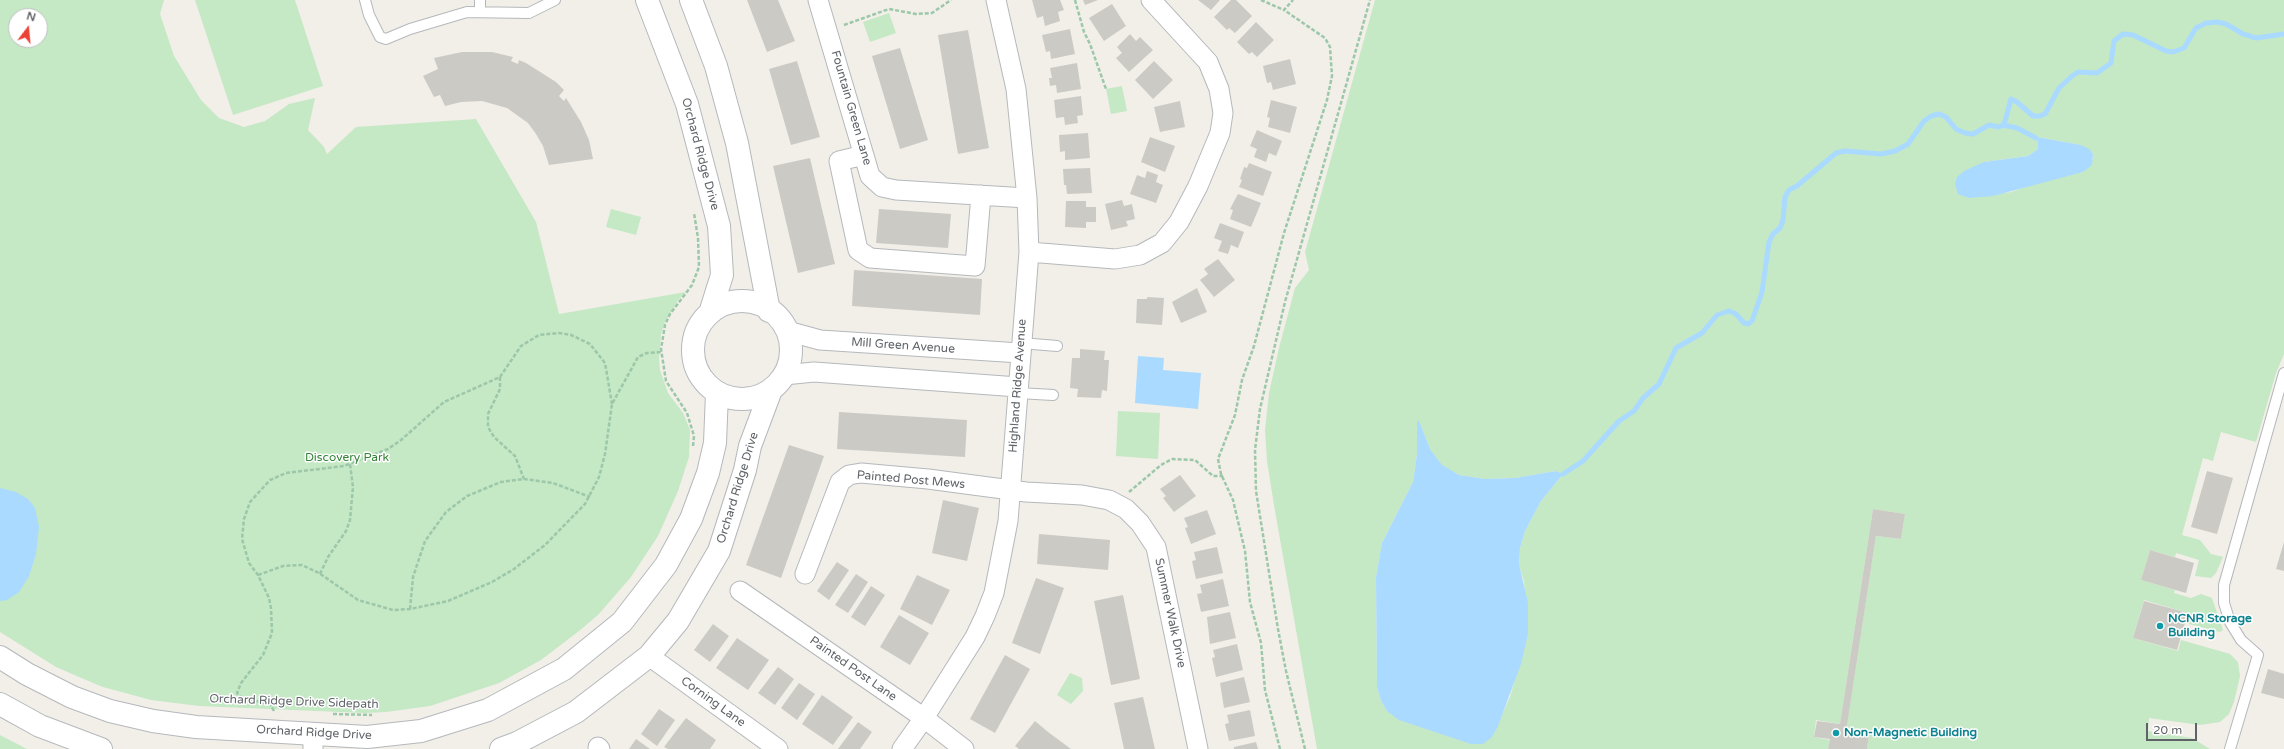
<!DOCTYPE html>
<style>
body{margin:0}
#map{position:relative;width:2284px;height:749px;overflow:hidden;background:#f1efe8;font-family:"Varela Round",sans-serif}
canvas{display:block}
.north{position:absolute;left:8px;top:8px;width:40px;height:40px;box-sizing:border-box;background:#fff;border:1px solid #bfc1c3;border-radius:50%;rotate:16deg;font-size:11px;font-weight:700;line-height:16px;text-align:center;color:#5f6368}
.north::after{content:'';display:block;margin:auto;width:14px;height:18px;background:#ea4335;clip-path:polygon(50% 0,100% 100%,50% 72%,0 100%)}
.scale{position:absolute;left:2146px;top:723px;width:51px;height:18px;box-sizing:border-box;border:2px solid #5f6368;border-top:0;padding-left:5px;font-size:12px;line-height:14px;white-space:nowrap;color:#5f6368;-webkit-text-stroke:3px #fff;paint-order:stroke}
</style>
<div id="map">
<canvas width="2284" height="749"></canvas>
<div class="north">N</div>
<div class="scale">20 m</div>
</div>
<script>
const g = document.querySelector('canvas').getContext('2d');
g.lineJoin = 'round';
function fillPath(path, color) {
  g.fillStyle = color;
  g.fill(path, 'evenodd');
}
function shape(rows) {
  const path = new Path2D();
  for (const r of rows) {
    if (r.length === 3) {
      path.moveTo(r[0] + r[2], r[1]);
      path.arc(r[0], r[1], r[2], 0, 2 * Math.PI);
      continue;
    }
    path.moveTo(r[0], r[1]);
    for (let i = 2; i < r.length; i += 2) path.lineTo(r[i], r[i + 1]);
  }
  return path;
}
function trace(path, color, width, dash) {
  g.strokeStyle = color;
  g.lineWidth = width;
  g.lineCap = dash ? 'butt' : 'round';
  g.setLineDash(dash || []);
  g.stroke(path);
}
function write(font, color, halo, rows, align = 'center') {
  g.font = font + ' "Varela Round",sans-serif';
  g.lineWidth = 3;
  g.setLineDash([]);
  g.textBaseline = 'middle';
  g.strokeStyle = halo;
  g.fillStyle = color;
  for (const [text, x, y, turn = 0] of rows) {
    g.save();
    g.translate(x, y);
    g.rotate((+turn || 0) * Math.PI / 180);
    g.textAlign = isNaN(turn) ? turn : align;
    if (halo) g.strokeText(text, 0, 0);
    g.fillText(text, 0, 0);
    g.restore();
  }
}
const green = shape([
 [0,0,164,0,160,14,174,56,201,100,219,118,244,127,265,121,289,104,315,98,308,130,324,147,327,154,356,127,476,119,536,222,559,314,686,292,678,300,665,322,661,334,659,358,660,370,668,393,683,413,690,430,689,457,678,491,658,536,631,577,598,615,579,631,541,660,499,683,430,706,386,712,364,713,199,706,151,700,103,687,79,677,56,667,0,632],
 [16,16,40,16,40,40,16,40],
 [195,0,295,0,323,86,233,115],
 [1375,0,2284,0,2284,354,2276,373,2256,442,2221,432,2213,461,2203,458,2182,535,2200,540,2211,554,2223,557,2216,573,2211,578,2195,576,2199,560,2176,553,2175,557,2150,550,2141,580,2175,590,2174,593,2191,598,2201,594,2212,598,2223,630,2220,632,2185,623,2188,613,2144,600,2133,638,2178,651,2181,640,2230,654,2238,662,2240,676,2234,702,2229,714,2220,722,2200,725,2149,718,2148,731,2192,738,2210,749,1867,749,1869,735,1846,731,1876,536,1901,539,1905,514,1873,509,1840,724,1816,720,1814,737,1830,740,1828,749,1317,749,1274,505,1267,461,1265,430,1269,393,1279,348,1295,288,1309,270,1305,252],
 [2037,137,2081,145,2093,154,2093,159,2083,172,2040,182,2011,192,1969,198,1984,162,2028,156,2038,149],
 [1419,422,1430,449,1442,466,1459,475,1485,479,1515,478,1556,471,1563,474,1541,501,1525,531,1520,548,1519,565,1524,581,1528,634,1510,697,1492,737,1387,711,1381,701,1377,687,1376,577,1382,543,1413,482,1417,454,1417,425],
 [889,13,896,33,870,42,863,22],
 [1122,86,1127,111,1111,114,1106,89],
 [611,209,641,217,636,235,606,227],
 [1118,411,1160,413,1158,459,1116,456],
 [1070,673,1082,678,1083,691,1071,704,1057,695],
 [0,735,27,749,0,749]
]);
const water = shape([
 [2037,137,2081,145,2089,149,2093,154,2092,165,2083,172,1993,196,1969,198,1958,194,1955,184,1957,177,1964,171,1984,162,2028,156,2038,149],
 [1138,356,1164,358,1163,370,1201,373,1198,409,1135,403],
 [1417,421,1419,421,1430,449,1442,465,1459,475,1485,479,1515,478,1556,471,1563,474,1541,501,1525,531,1520,548,1519,564,1528,603,1528,634,1521,664,1498,726,1492,737,1483,744,1471,744,1399,720,1387,711,1381,701,1377,687,1376,577,1382,543,1413,482,1417,454],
 [0,488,16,492,28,499,35,508,39,527,36,554,29,576,19,592,7,600,0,601]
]);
const stream = shape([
 [2003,125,2017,128,2036,138],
 [1563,474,1583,461,1619,421,1634,411,1643,398,1659,384,1676,348,1702,333,1717,315,1729,311,1736,314,1744,323,1748,324,1752,321,1762,292,1769,242,1773,234,1780,228,1783,220,1785,197,1789,190,1797,186,1836,153,1845,151,1881,154,1895,151,1908,144,1924,121,1931,116,1939,114,1946,117,1956,129,1965,133,1973,134,1989,125,1999,127,2003,125,2005,121,2011,99,2017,102,2033,116,2040,116,2045,114,2059,88,2072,76,2078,72,2097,73,2111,63,2114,41,2123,34,2133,35,2166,51,2173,52,2184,48,2196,28,2206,23,2217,22,2226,24,2243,34,2256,38,2284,34]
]);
const building = shape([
 [747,0,778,0,795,41,767,52],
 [1032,0,1060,0,1064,10,1058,12,1060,21,1045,26,1043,16,1037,18],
 [1083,0,1098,0,1085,5],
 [1198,0,1220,0,1211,10],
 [1231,0,1236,0,1252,16,1235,33,1229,28,1227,30,1214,17],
 [1112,4,1126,26,1104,41,1089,18],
 [1256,22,1274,40,1257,57,1252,52,1249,54,1237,42],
 [1070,29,1075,54,1051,59,1050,51,1046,52,1042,35],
 [968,30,989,148,958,154,938,35],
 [1130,34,1136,41,1140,37,1153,50,1129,72,1116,58,1122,53,1117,47],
 [900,48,928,140,900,149,872,56],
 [462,52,492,52,513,57,511,61,518,64,519,60,526,63,556,82,564,90,559,96,564,101,566,98,581,122,589,140,593,159,549,165,543,146,536,134,528,123,507,108,482,101,461,102,445,106,440,95,434,97,423,76,438,69,434,58],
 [1290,59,1296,84,1273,90,1271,82,1267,83,1263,66],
 [797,61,820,137,791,145,769,69],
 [1154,61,1173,80,1153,99,1135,80],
 [1077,63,1081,89,1057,93,1056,85,1050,86,1049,78,1052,78,1050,68],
 [1081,96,1083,115,1077,116,1078,123,1065,125,1064,117,1056,118,1054,100],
 [1271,100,1297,107,1290,133,1268,127,1270,118,1267,117],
 [1180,101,1185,127,1160,132,1154,107],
 [1257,130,1282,141,1276,156,1269,153,1266,162,1254,157,1257,149,1250,146],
 [1088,133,1090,158,1065,160,1065,151,1060,152,1059,135],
 [1150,137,1175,146,1165,172,1141,162],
 [810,158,835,264,798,273,773,166],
 [1249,163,1272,172,1263,196,1239,187,1242,180,1240,179,1244,167,1247,168],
 [1090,168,1092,193,1067,194,1066,185,1064,185,1063,169],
 [1147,171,1158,175,1156,182,1163,185,1156,203,1130,194,1137,175,1145,178],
 [1238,194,1261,203,1251,227,1230,219,1233,210,1230,209],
 [1122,200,1124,206,1132,204,1135,219,1126,221,1128,226,1111,230,1105,204],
 [1066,201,1086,201,1086,207,1096,207,1096,222,1086,222,1086,228,1065,227],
 [879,209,951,214,948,248,876,243],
 [1220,223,1244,232,1238,248,1231,245,1228,254,1218,251,1222,241,1214,238],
 [1218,259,1235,280,1214,297,1200,280,1208,274,1204,269],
 [854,270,982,279,980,315,852,306],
 [1197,288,1207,312,1181,323,1172,302],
 [1147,297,1164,298,1162,325,1136,323,1137,299,1147,299],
 [1080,349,1105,351,1104,360,1109,360,1107,391,1102,390,1101,398,1077,397,1078,389,1070,388,1072,358,1080,358],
 [839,412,967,420,965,457,837,449],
 [789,445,824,456,781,578,746,565],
 [2207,471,2233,478,2217,534,2191,527],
 [1180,475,1196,496,1174,512,1163,498,1166,496,1160,489],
 [943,500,979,508,967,561,932,553],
 [1873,509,1905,514,1901,539,1876,536,1846,732,1869,735,1867,749,1828,749,1830,739,1814,737,1817,721,1840,724],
 [1207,510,1216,534,1191,544,1185,528,1188,527,1184,518],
 [1039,534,1110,540,1108,570,1037,564],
 [2284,542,2284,571,2276,569],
 [1217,547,1223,573,1196,579,1192,561,1196,560,1194,552],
 [2150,550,2194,563,2186,593,2141,580],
 [837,562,849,570,829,600,817,591],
 [856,574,868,582,848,613,835,605],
 [917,575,950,590,932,625,900,609],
 [1036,578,1064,588,1040,654,1012,643],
 [1223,579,1229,606,1201,612,1197,594,1202,593,1200,585],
 [871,586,885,595,865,626,851,617],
 [1123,595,1140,679,1111,685,1094,601],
 [2144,601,2188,613,2177,650,2133,638],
 [1230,612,1236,638,1210,644,1207,617],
 [899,615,929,633,910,665,880,647],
 [713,624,729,636,710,662,694,650],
 [737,638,769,660,748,690,716,668],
 [1237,644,1243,670,1216,677,1212,658,1215,657,1213,650],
 [1005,655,1030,669,995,733,970,719],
 [778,667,794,679,775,705,758,693],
 [2268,669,2284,674,2284,699,2261,693],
 [1244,677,1250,702,1224,708,1220,683],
 [799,683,815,694,797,720,781,708],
 [822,695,853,717,833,745,802,724],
 [1143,697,1155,749,1124,749,1114,703],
 [659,709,675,720,657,746,641,734],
 [1250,710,1255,736,1229,741,1225,724,1229,723,1227,715],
 [686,718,716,740,710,749,668,749,664,747],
 [1035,721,1048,732,1071,749,1019,749,1015,746],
 [858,722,872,732,860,749,838,749],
 [636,739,650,749,629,749],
 [1256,742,1258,749,1234,749,1234,747]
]);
const path = shape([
 [1075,0,1084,32,1090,44,1106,89],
 [1261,0,1284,10],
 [844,25,889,9,916,14,932,13,951,0],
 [500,377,500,389,488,414,488,427,494,437,515,456,524,479],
 [693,446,694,436,687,413,666,381,661,349,665,325,670,314,692,285,699,267,698,238,694,213],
 [1129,492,1161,465,1172,459,1195,460,1213,476,1223,476],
 [320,574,328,557,346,531,350,520,353,487,350,464],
 [258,575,283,566,302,565,319,573,358,600,393,610,410,609,448,601,492,582,514,569,545,545,585,504,599,477,605,454,612,404,638,357,647,353,661,352],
 [410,609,413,577,425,541,446,512,467,496,501,482,524,479,553,483,590,497],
 [274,711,270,704,242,698,237,693,241,683,263,655,272,633,271,608,269,598,258,575,249,563,242,539,244,519,250,502,270,480,286,473,344,466,388,449,401,440,444,402,500,377,521,346,539,335,559,333,571,335,590,344,605,363,612,404],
 [333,714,372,715],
 [1280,749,1265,690,1261,643,1250,602,1245,551,1233,500,1221,474,1218,459,1235,415,1242,380,1254,346,1284,233,1327,100,1332,76,1330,47,1325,38,1284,10,1293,0],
 [1305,749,1286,671,1278,629,1256,491,1255,450,1260,409,1285,302,1370,0]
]);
const service = shape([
 [365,0,369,15,380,37,386,39,410,29,467,12,529,13,555,0],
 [480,12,480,0],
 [1021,343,1057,346],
 [1018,393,1053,395],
 [2230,749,2258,655,2241,640,2230,622,2224,603,2224,585,2284,373]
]);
const minor = shape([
 [818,0,870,176,882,187,896,190,1027,198],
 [864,155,839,161,858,250,870,258,975,266,981,195],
 [1029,252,1115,259,1140,255,1162,243,1179,222,1198,186,1220,133,1223,113,1219,89,1208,62,1151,0],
 [787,331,820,340,1020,353],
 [784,375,814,372,1018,387],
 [805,574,840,482,849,475,861,473,928,479,1026,492,1082,495,1109,500,1126,509,1140,523,1156,547,1198,749],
 [740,591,924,718,964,749],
 [649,656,778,749],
 [598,747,600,749],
 [313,749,313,734],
 [902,749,924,718,975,637,985,616,994,593,1008,521,1029,252,1027,198,1016,89,996,0]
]);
const tertiary = shape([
 [647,0,687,104,719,226,722,275,710,313],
 [691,0,716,66,737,143,769,311],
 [742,350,49],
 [0,657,27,674,72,697,110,711,153,721,196,727,367,737,421,731,488,710,564,669,606,635,622,622,666,565,691,519,708,473,715,443,717,393],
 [0,704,40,726,101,749],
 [501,749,517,743,576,712,649,656,678,621,719,551,745,470,750,446,771,390]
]);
const markers = [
 [2160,626,4,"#0f9aa8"],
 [1836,733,4,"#0f9aa8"]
];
const streetNames = [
 ["Fountain Green Lane",851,108,74],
 ["Orchard Ridge Drive",700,154,75],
 ["Mill Green Avenue",903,346,4],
 ["Highland Ridge Avenue",1018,386,-86],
 ["Painted Post Mews",911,480,5],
 ["Orchard Ridge Drive",738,488,-73],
 ["Summer Walk Drive",1170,613,78],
 ["Painted Post Lane",853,669,35],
 ["Orchard Ridge Drive Sidepath",294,702,2],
 ["Corning Lane",713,702,36],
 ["Orchard Ridge Drive",314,733,3]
];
const parkNames = [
 ["Discovery Park",347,458]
];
const cultureNames = [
 ["NCNR Storage",2168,619],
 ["Building",2168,633],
 ["Non-Magnetic Building",1844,733]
];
fillPath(green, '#c5e8c5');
fillPath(water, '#aadaff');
trace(stream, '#aadaff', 5);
fillPath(building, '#cccac5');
trace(service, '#b5b8bc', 12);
trace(minor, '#b5b8bc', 21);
trace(tertiary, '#b5b8bc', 24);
trace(path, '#9cc7a9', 2.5, [4, 2]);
trace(service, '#fff', 10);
trace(minor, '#fff', 19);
trace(tertiary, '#fff', 22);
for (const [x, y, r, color] of markers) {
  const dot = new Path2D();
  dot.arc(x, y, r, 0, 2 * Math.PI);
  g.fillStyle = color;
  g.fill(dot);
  trace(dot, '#fff', 1.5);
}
write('12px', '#5f6368', '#fff', streetNames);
write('12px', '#348238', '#fff', parkNames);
write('bold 12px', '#0d838f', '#fff', cultureNames, 'left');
</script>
